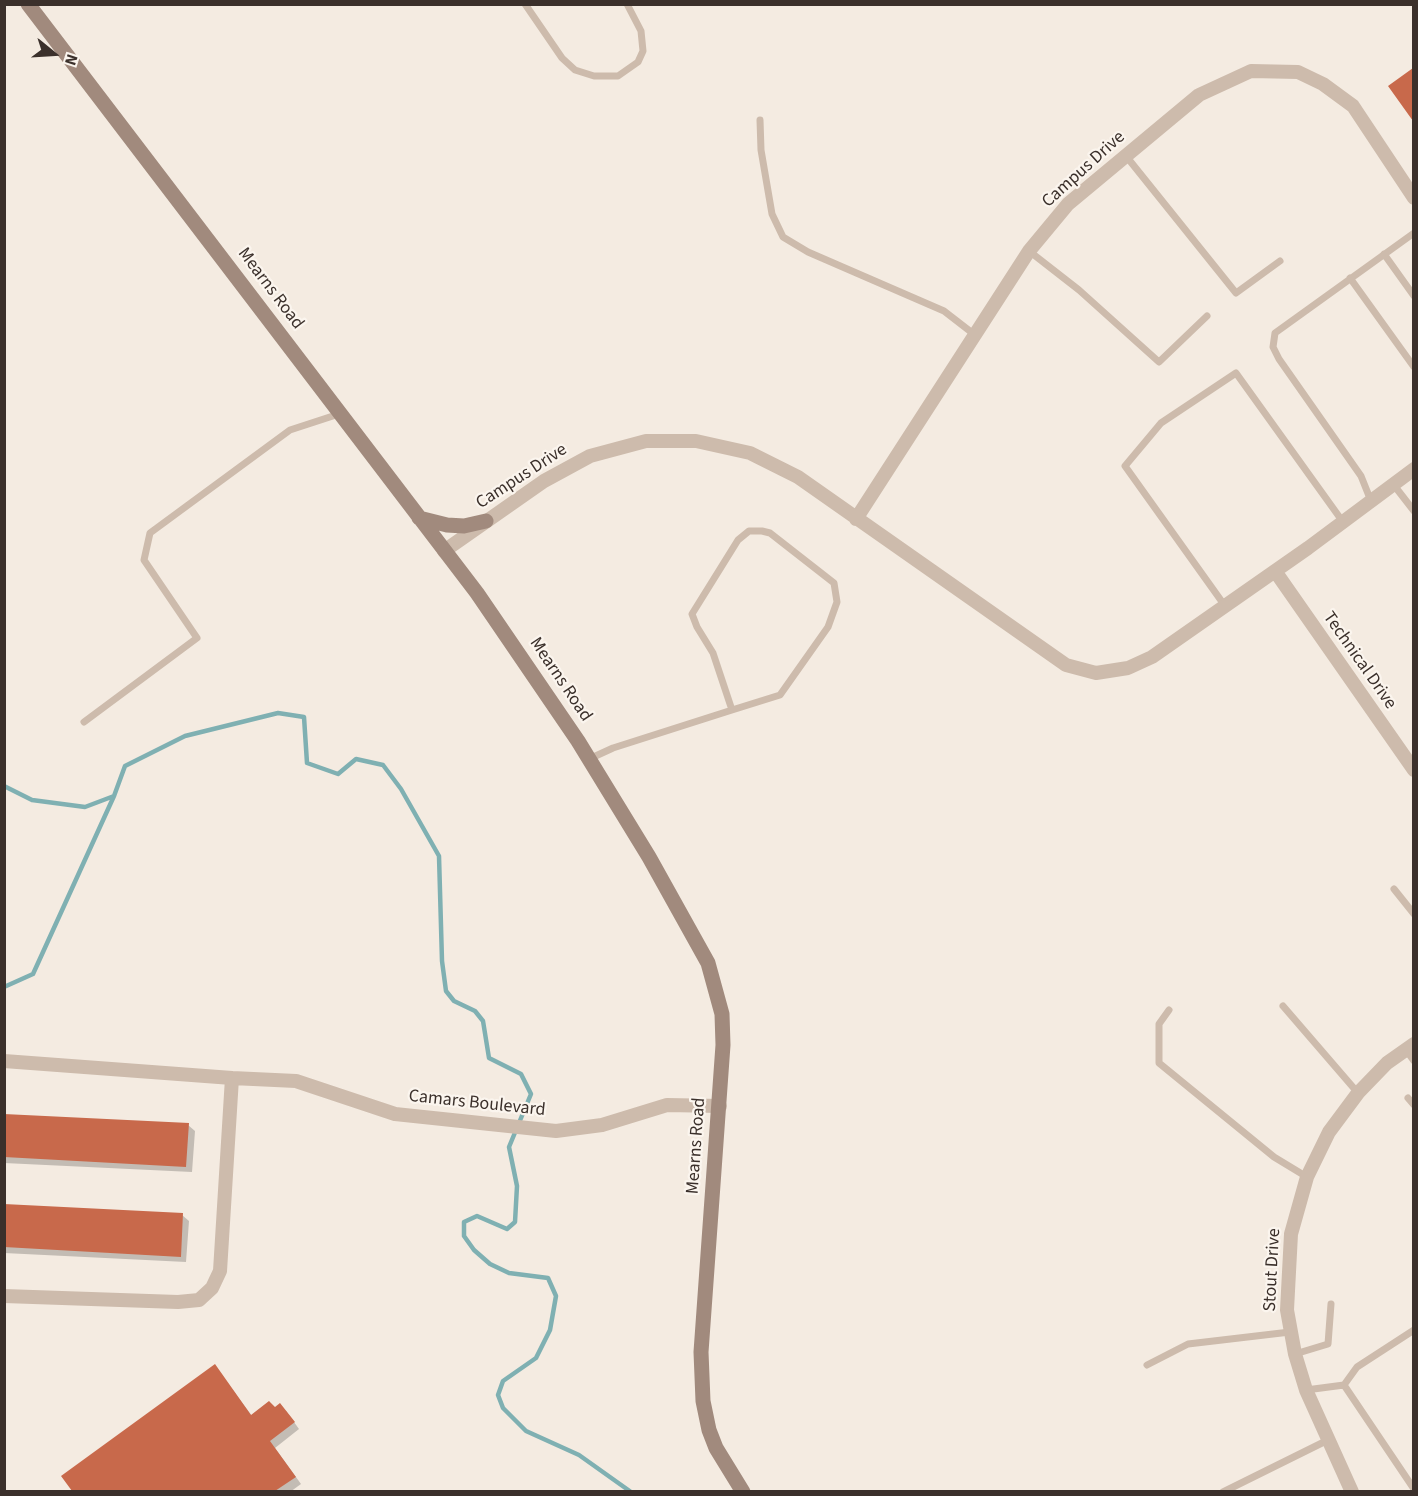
<!DOCTYPE html>
<style>
body{margin:0}
#map{position:relative;width:1418px;height:1496px;overflow:hidden;background:#f4ebe1;font-family:"Source Sans 3",sans-serif}
canvas{display:block}
.frame{position:absolute;inset:0;border:6px solid #3b302b;pointer-events:none}
.north{position:absolute;left:24px;top:24px;width:60px;height:60px;-webkit-text-stroke:4px #fbf5ee;paint-order:stroke;rotate:108deg;font-size:16px;font-weight:700;line-height:24px;text-align:center;color:#3b302b}
.north::after{content:'';display:block;margin:auto;width:21px;height:27px;background:#3b302b;clip-path:polygon(50% 0,100% 100%,50% 72%,0 100%)}
</style>
<div id="map">
<canvas width="1418" height="1496"></canvas>
<div class="frame"></div>
<div class="north">N</div>
</div>
<script>
const g = document.querySelector('canvas').getContext('2d');
g.lineJoin = 'round';
function fillPath(path, color) {
  g.fillStyle = color;
  g.fill(path, 'evenodd');
}
function shape(rows) {
  const path = new Path2D();
  for (const r of rows) {
    path.moveTo(r[0], r[1]);
    for (let i = 2; i < r.length; i += 2) path.lineTo(r[i], r[i + 1]);
  }
  return path;
}
function trace(path, color, width, dash) {
  g.strokeStyle = color;
  g.lineWidth = width;
  g.lineCap = dash ? 'butt' : 'round';
  g.setLineDash(dash || []);
  g.stroke(path);
}
function write(font, color, halo, rows, align = 'center') {
  g.font = font + ' "Source Sans 3",sans-serif';
  g.lineWidth = 4.5;
  g.setLineDash([]);
  g.textBaseline = 'middle';
  g.strokeStyle = halo;
  g.fillStyle = color;
  for (const [text, x, y, turn = 0] of rows) {
    g.save();
    g.translate(x, y);
    g.rotate((+turn || 0) * Math.PI / 180);
    g.textAlign = isNaN(turn) ? turn : align;
    if (halo) g.strokeText(text, 0, 0);
    g.fillText(text, 0, 0);
    g.restore();
  }
}
const shadow = shape([
 [1414,70,1414,119,1390,86],
 [4,1115,188,1125,195,1131,192,1172,4,1163],
 [4,1205,182,1215,189,1221,186,1262,4,1253],
 [215,1366,252,1416,275,1409,286,1411,299,1429,275,1448,301,1484,290,1492,74,1492,63,1476]
]);
const stream = shape([
 [4,786,32,800,85,807,114,796],
 [4,987,33,974,114,796,125,766,185,736,278,713,304,717,307,763,338,774,356,759,383,765,401,789,439,856,442,961,446,991,454,1001,475,1011,483,1021,489,1058,521,1074,531,1094,509,1147,517,1186,515,1222,507,1229,477,1216,464,1222,464,1236,474,1250,490,1264,509,1273,548,1278,556,1296,550,1330,536,1358,503,1381,498,1395,503,1408,526,1431,579,1455,631,1492]
]);
const building = shape([
 [1413,68,1413,121,1388,86],
 [4,1114,189,1123,186,1167,4,1157],
 [4,1204,183,1213,181,1257,4,1247],
 [215,1364,251,1415,269,1401,275,1407,280,1403,295,1422,270,1441,296,1477,275,1491,72,1491,61,1476]
]);
const lane = shape([
 [525,4,562,58,575,70,594,76,618,76,638,62,643,51,641,31,627,4],
 [760,120,761,150,772,214,783,237,808,252,944,311,975,335],
 [1126,156,1236,293,1280,261],
 [1029,251,1079,290,1159,362,1207,316],
 [1384,254,1414,296],
 [1350,278,1414,367],
 [1393,484,1414,511],
 [1371,501,1361,476,1279,359,1273,347,1275,333,1414,233],
 [1225,606,1125,466,1161,423,1236,373,1343,522],
 [84,722,197,638,144,560,150,533,290,430,339,414],
 [589,759,613,748,732,710,780,695,828,627,837,602,834,583,770,533,762,531,749,531,738,540,692,614,697,627,713,653,732,710],
 [1394,889,1414,914],
 [1283,1006,1358,1093],
 [1169,1010,1159,1024,1159,1063,1274,1157,1307,1177],
 [1406,1050,1414,1061],
 [1408,1098,1414,1105],
 [1295,1354,1328,1344,1331,1304],
 [1147,1365,1188,1344,1290,1332],
 [1344,1385,1414,1489],
 [1306,1390,1344,1385,1357,1367,1414,1330],
 [1223,1492,1328,1440]
]);
const street = shape([
 [856,519,1029,251,1068,204,1199,95,1251,71,1298,72,1323,84,1353,106,1414,198],
 [444,551,544,481,590,456,646,441,696,441,750,453,798,477,1066,665,1096,673,1128,668,1152,657,1308,548,1414,469],
 [1275,571,1414,770],
 [4,1061,232,1078,220,1271,212,1288,199,1300,178,1302,4,1296],
 [232,1078,296,1081,395,1114,556,1131,602,1125,667,1105,720,1106],
 [1352,1492,1306,1390,1295,1354,1287,1310,1291,1234,1307,1177,1329,1132,1358,1093,1387,1063,1414,1044]
]);
const secondary = shape([
 [28,4,477,593,578,741,649,857,708,963,722,1014,723,1045,701,1352,703,1401,709,1430,716,1448,743,1492],
 [419,518,447,525,464,526,486,521]
]);
const streetNames = [
 ["Campus Drive",1084,170,-42],
 ["Mearns Road",270,289,53],
 ["Campus Drive",522,477,-33],
 ["Technical Drive",1359,661,55],
 ["Mearns Road",560,680,56],
 ["Camars Boulevard",477,1104,6],
 ["Mearns Road",697,1146,-86],
 ["Stout Drive",1273,1270,-87]
];
fillPath(shadow, '#0003');
trace(stream, '#7fb0b2', 4.5);
fillPath(building, '#c8694b');
trace(lane, '#cdbbac', 7);
trace(street, '#cdbbac', 14);
trace(secondary, '#a18a7d', 15);
write('18px', '#3b302b', '#fbf5ee', streetNames);
</script>
